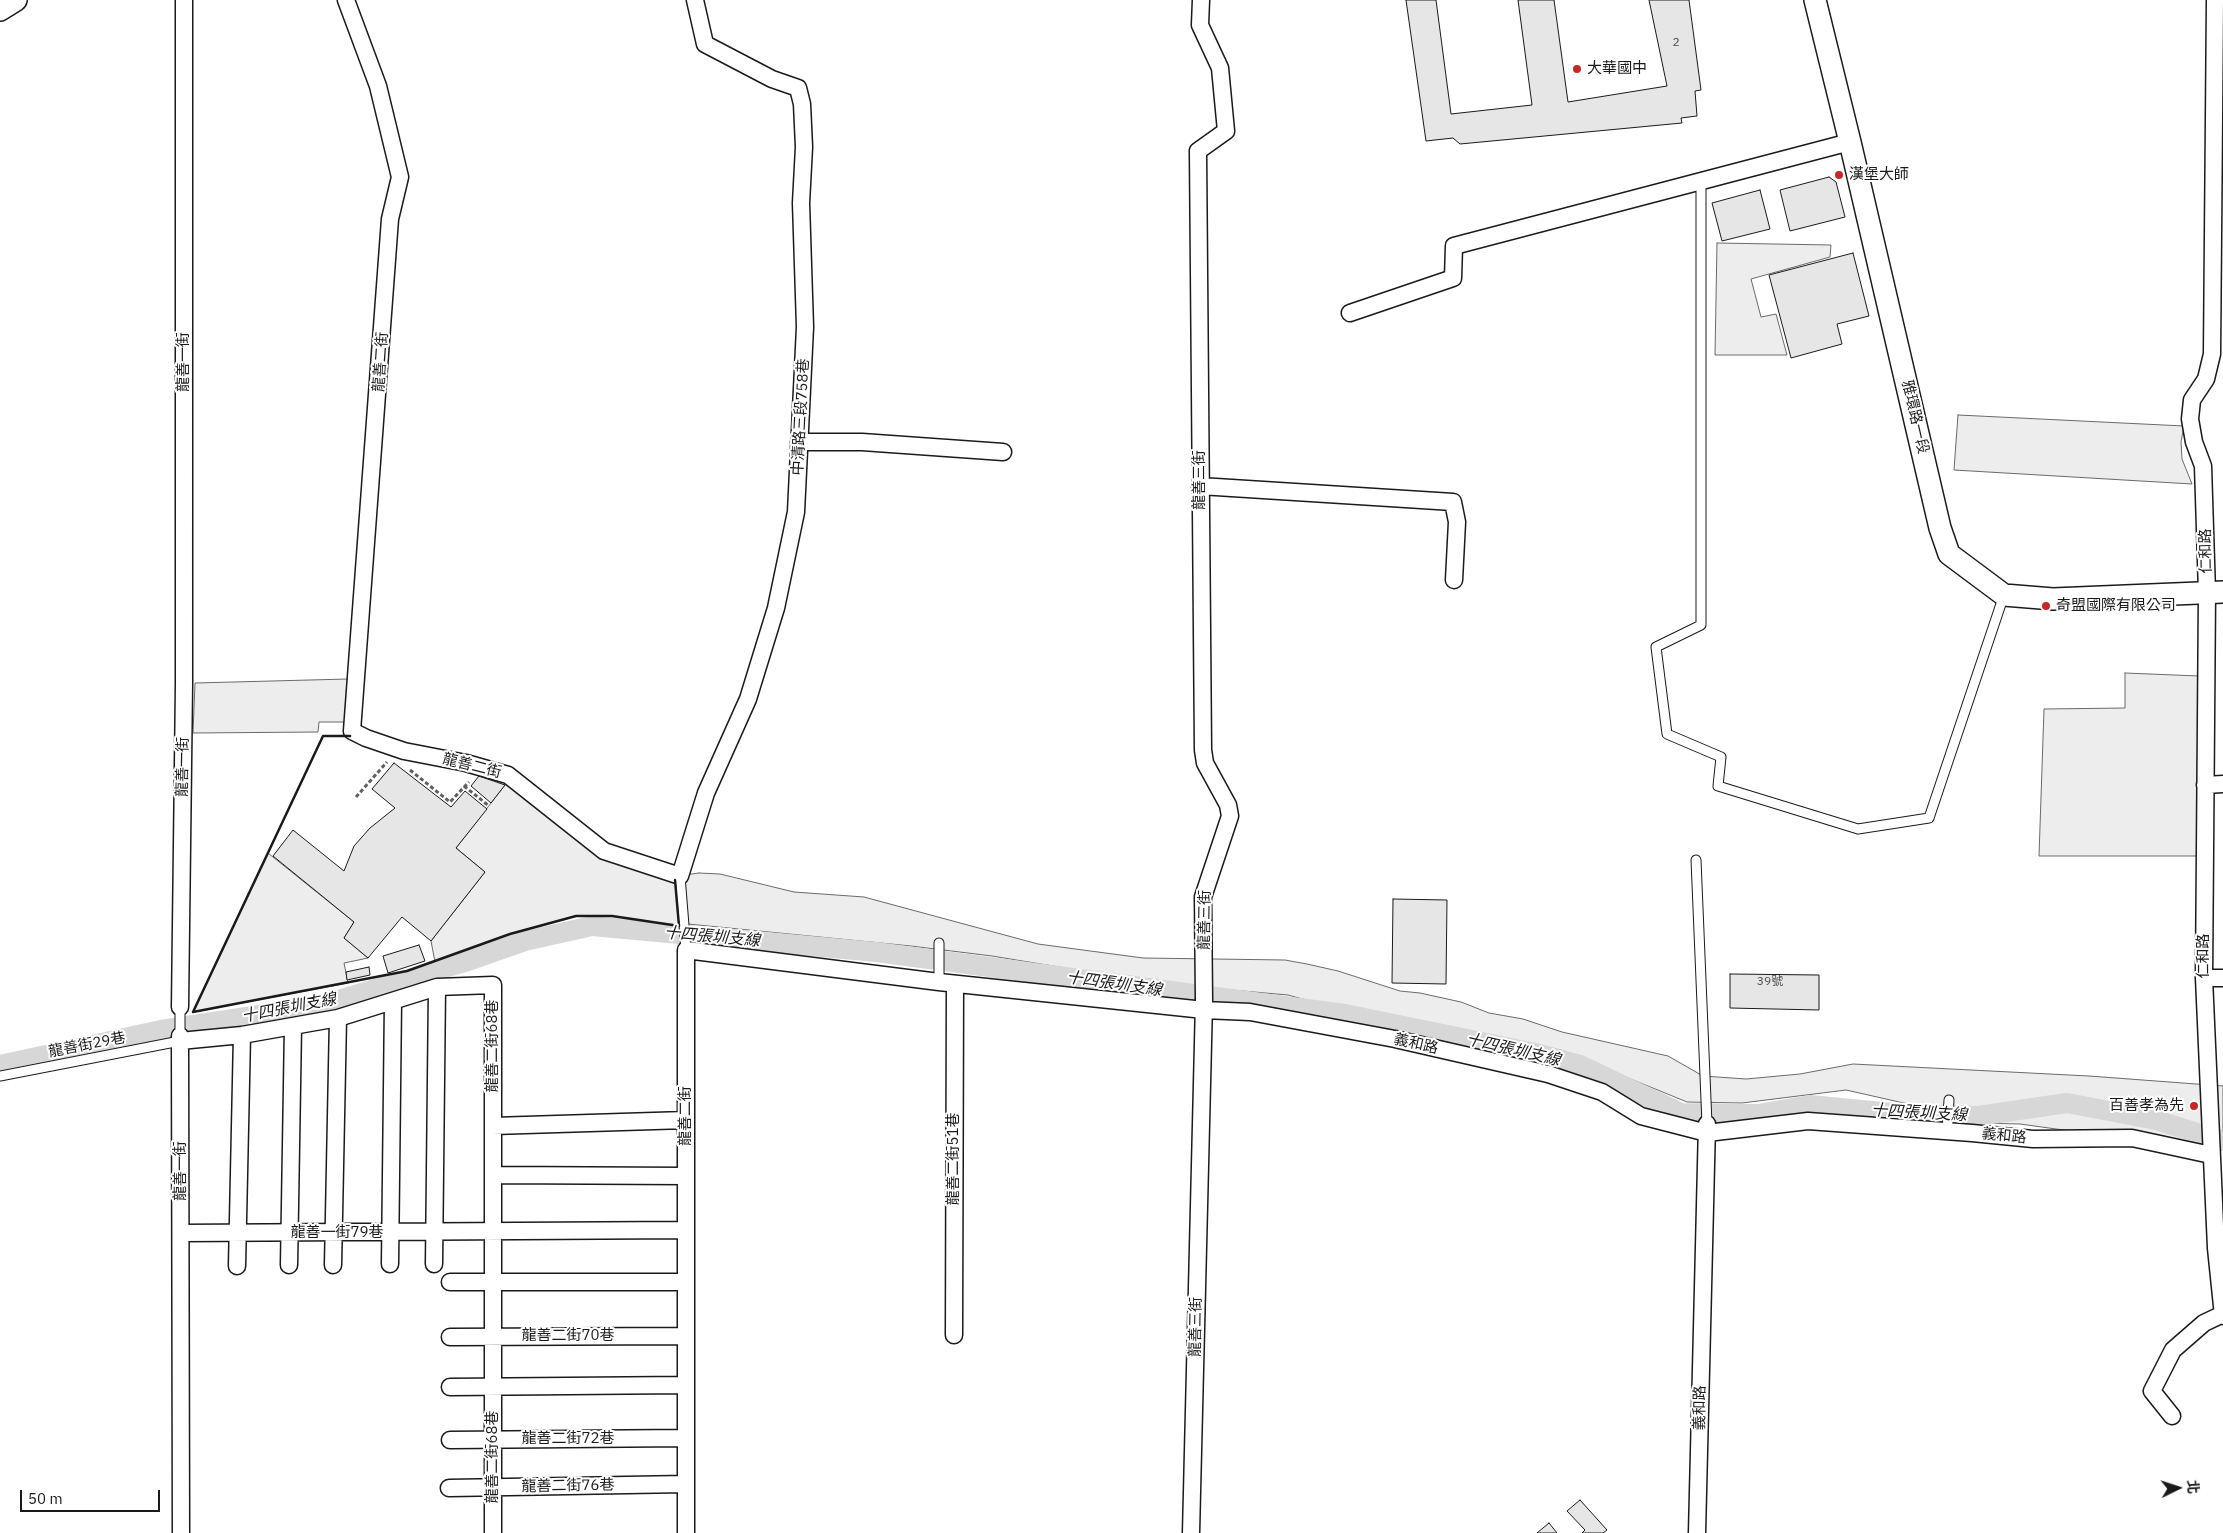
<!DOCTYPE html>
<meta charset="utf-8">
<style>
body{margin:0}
#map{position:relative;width:2223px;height:1533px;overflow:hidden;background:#fff;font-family:"IBM Plex Sans","Noto Sans TC",sans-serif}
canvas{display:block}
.north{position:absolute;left:2153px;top:1463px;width:50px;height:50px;-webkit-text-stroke:4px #fff;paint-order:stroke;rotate:86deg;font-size:14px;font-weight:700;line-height:20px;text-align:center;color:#1a1a1a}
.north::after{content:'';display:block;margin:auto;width:18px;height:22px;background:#1a1a1a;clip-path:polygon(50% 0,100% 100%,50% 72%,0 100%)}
.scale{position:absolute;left:20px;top:1490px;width:140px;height:22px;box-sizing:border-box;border:2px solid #1a1a1a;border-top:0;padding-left:6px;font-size:15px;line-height:18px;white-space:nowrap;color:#1a1a1a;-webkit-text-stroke:4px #fff;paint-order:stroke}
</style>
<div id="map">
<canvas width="2223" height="1533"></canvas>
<div class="north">北</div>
<div class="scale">50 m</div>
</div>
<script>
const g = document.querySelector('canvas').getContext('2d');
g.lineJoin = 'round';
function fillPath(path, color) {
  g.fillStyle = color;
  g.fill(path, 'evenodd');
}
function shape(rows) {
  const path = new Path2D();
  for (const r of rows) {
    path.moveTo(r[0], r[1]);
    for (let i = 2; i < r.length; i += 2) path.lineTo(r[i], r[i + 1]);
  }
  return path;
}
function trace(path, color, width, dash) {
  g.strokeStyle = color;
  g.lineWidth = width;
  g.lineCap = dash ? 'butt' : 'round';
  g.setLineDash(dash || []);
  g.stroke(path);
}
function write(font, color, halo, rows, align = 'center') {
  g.font = font + ' "IBM Plex Sans","Noto Sans TC",sans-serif';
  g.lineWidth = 4;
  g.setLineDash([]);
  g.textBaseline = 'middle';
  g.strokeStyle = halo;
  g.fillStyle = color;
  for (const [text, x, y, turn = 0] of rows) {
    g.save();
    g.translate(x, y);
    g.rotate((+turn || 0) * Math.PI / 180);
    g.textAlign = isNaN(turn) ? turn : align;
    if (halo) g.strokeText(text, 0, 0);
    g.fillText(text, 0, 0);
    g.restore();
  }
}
const built = shape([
 [1717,243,1831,245,1830,257,1751,279,1761,317,1776,314,1787,355,1715,355,1717,243],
 [1958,415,2184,426,2181,442,2182,459,2192,484,1954,470,1958,415],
 [2125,673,2199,676,2197,856,2039,856,2044,709,2125,708,2125,673],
 [348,679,346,722,319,722,318,732,193,733,195,683,348,679],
 [507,779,601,856,676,880,679,926,612,916,576,916,510,934,435,962,431,941,485,872,456,848,505,785,507,779],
 [268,853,354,922,344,938,368,958,344,963,348,983,193,1012,268,853],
 [699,873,720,874,794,892,864,897,1038,944,1143,958,1285,960,1307,964,1338,971,1400,991,1420,993,1461,1002,1489,1013,1523,1019,1562,1032,1668,1056,1703,1076,1746,1079,1800,1074,1853,1064,2089,1076,2223,1086,2223,1136,2217,1136,2208,1150,2020,1124,1972,1123,1926,1118,1926,1108,1846,1090,1742,1103,1687,1102,1621,1075,1597,1063,1561,1050,1339,1009,1288,995,1163,984,992,956,911,946,688,924,684,875,699,873]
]);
const canal = shape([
 [0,1065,161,1030,318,1006,465,962,525,941,592,926,876,952,1345,1014,1535,1053,1580,1065,1681,1113,1758,1114,1810,1105,1903,1114,1978,1116,2067,1103,2156,1120,2223,1141]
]);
const building = shape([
 [1406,0,1436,0,1451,114,1532,105,1518,0,1554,0,1568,102,1667,86,1649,0,1689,0,1701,90,1695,91,1697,116,1681,118,1682,123,1460,144,1453,138,1426,141,1406,0],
 [1829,177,1836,182,1845,217,1790,231,1780,190,1829,177],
 [1760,190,1770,229,1722,241,1712,203,1760,190],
 [1853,253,1869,316,1837,324,1842,344,1791,358,1769,275,1853,253],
 [394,763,451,807,465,791,487,809,456,848,485,872,431,941,402,917,368,958,344,938,354,922,273,856,293,830,344,871,354,846,370,828,395,808,372,789,394,763],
 [479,776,505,785,491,803,471,786,479,776],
 [1393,899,1447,900,1446,984,1392,983,1393,899],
 [419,945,425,961,388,973,383,956,419,945],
 [369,967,370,975,347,980,346,972,369,967],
 [1730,974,1819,975,1819,1010,1730,1008,1730,974],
 [1580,1500,1607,1530,1603,1533,1582,1533,1585,1530,1567,1511,1580,1500],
 [1549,1523,1557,1533,1537,1533,1549,1523]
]);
const path = shape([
 [410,770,450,802,469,782],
 [464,786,489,806],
 [356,797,387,762]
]);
const service = shape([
 [1701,181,1701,625,1656,647,1667,734,1721,757,1718,786,1858,829,1929,818,2004,595],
 [1696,860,1707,1124],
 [680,876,686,950],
 [939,982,939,943],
 [180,1007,180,1036],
 [0,1076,180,1041],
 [1947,1131,1949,1100]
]);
const minor = shape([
 [346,0,378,86,400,177,390,219,352,731,366,738,404,751,466,763,508,775,604,851,680,876,706,793,748,699,776,608,796,512,805,327,801,203,804,147,802,104,798,88,772,79,705,44,695,0],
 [2215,0,2212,354,2206,379,2192,400,2190,419,2194,442,2203,466,2207,593,2204,978,2216,1248,2223,1316],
 [1350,313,1453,278,1454,246,1850,142],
 [799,442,862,442,1003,452],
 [1200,486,1453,502,1457,522,1454,580],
 [2205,785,2223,784],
 [2204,978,2223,978],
 [180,1007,184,684,184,0],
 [180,1036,181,1533],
 [180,1041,242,1035,338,1018,437,987,493,985,493,1533],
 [493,1126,686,1120],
 [493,1175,686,1176],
 [182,1233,686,1230],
 [390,1264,393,1001],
 [434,1264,437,987],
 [289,1265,293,1026],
 [333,1265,338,1018],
 [237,1266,242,1035],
 [450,1282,686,1282],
 [954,1335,955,984],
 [450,1337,686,1336],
 [450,1387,686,1385],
 [2172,1416,2152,1391,2173,1350,2204,1323,2223,1314],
 [450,1440,686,1438],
 [449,1488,686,1484],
 [686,1533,686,950,939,982,1204,1010,1250,1012,1395,1039,1548,1074,1602,1092,1641,1116,1707,1133,1808,1121,1972,1133,2033,1139,2132,1138,2211,1155],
 [1191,1533,1204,1002,1203,897,1230,816,1228,805,1205,763,1203,750,1198,151,1226,131,1220,68,1200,25,1201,0],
 [1697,1533,1707,1124]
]);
const tertiary = shape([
 [1815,0,1850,142,1940,528,1949,554,2004,595,2053,599,2223,592],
 [0,10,16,0]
]);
const wall = shape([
 [193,1012,407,971,510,934,576,916,612,916,679,926,675,880],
 [193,1012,323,736,350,736]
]);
const markers = [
 [1577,69,5,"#c62828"],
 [1839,175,5,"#c62828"],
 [2046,606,5,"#c62828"],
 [2194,1106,5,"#c62828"]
];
const numberNames = [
 ["2",1676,43],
 ["39號",1770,982]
];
const poiNames = [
 ["大華國中",1587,69],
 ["漢堡大師",1849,175],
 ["奇盟國際有限公司",2056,606],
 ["百善孝為先",2184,1106,"right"]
];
const streetNames = [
 ["龍善一街",184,362,-90],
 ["龍善二街",381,362,-86],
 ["中清路三段758巷",801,417,-87],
 ["雅環路一段",1915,417,77],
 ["龍善三街",1200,480,-90],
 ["仁和路",2206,551,-91],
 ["龍善二街",472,766,14],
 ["龍善一街",183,767,-89],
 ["龍善三街",1205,920,-89],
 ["仁和路",2204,956,-90],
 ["義和路",1416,1044,13],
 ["龍善街29巷",87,1045,-11],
 ["龍善二街68巷",493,1046,-90],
 ["龍善二街",686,1116,-90],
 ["義和路",2004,1136,6],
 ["龍善二街51巷",954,1159,-90],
 ["龍善一街",181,1171,-90],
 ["龍善一街79巷",337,1233],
 ["龍善三街",1196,1327,-89],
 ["龍善二街70巷",568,1336],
 ["義和路",1700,1408,-89],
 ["龍善二街72巷",568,1439],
 ["龍善二街68巷",493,1457,-90],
 ["龍善二街76巷",568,1486,-1]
];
const waterNames = [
 ["十四張圳支線",712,937,5],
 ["十四張圳支線",1114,984,8],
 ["十四張圳支線",289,1008,-11],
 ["十四張圳支線",1513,1050,13],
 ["十四張圳支線",1919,1113,3]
];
fillPath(built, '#ededed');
trace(built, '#6a6a6a', 1);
trace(canal, '#d7d7d7', 20);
fillPath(building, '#e6e6e6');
trace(building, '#1a1a1a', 1);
trace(service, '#1a1a1a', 11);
trace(minor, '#1a1a1a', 19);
trace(tertiary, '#1a1a1a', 24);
trace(path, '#5f5f5f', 3, [4, 2.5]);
trace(service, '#fff', 9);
trace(minor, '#fff', 16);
trace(tertiary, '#fff', 21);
trace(wall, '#1a1a1a', 2.5);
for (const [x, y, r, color] of markers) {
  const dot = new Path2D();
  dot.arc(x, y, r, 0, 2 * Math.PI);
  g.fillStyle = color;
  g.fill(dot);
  trace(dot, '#fff', 2);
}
write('12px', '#4d4d4d', null, numberNames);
write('15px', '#1a1a1a', '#fff', poiNames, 'left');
write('15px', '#1a1a1a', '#fff', streetNames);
write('italic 16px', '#1a1a1a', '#fff', waterNames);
</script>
